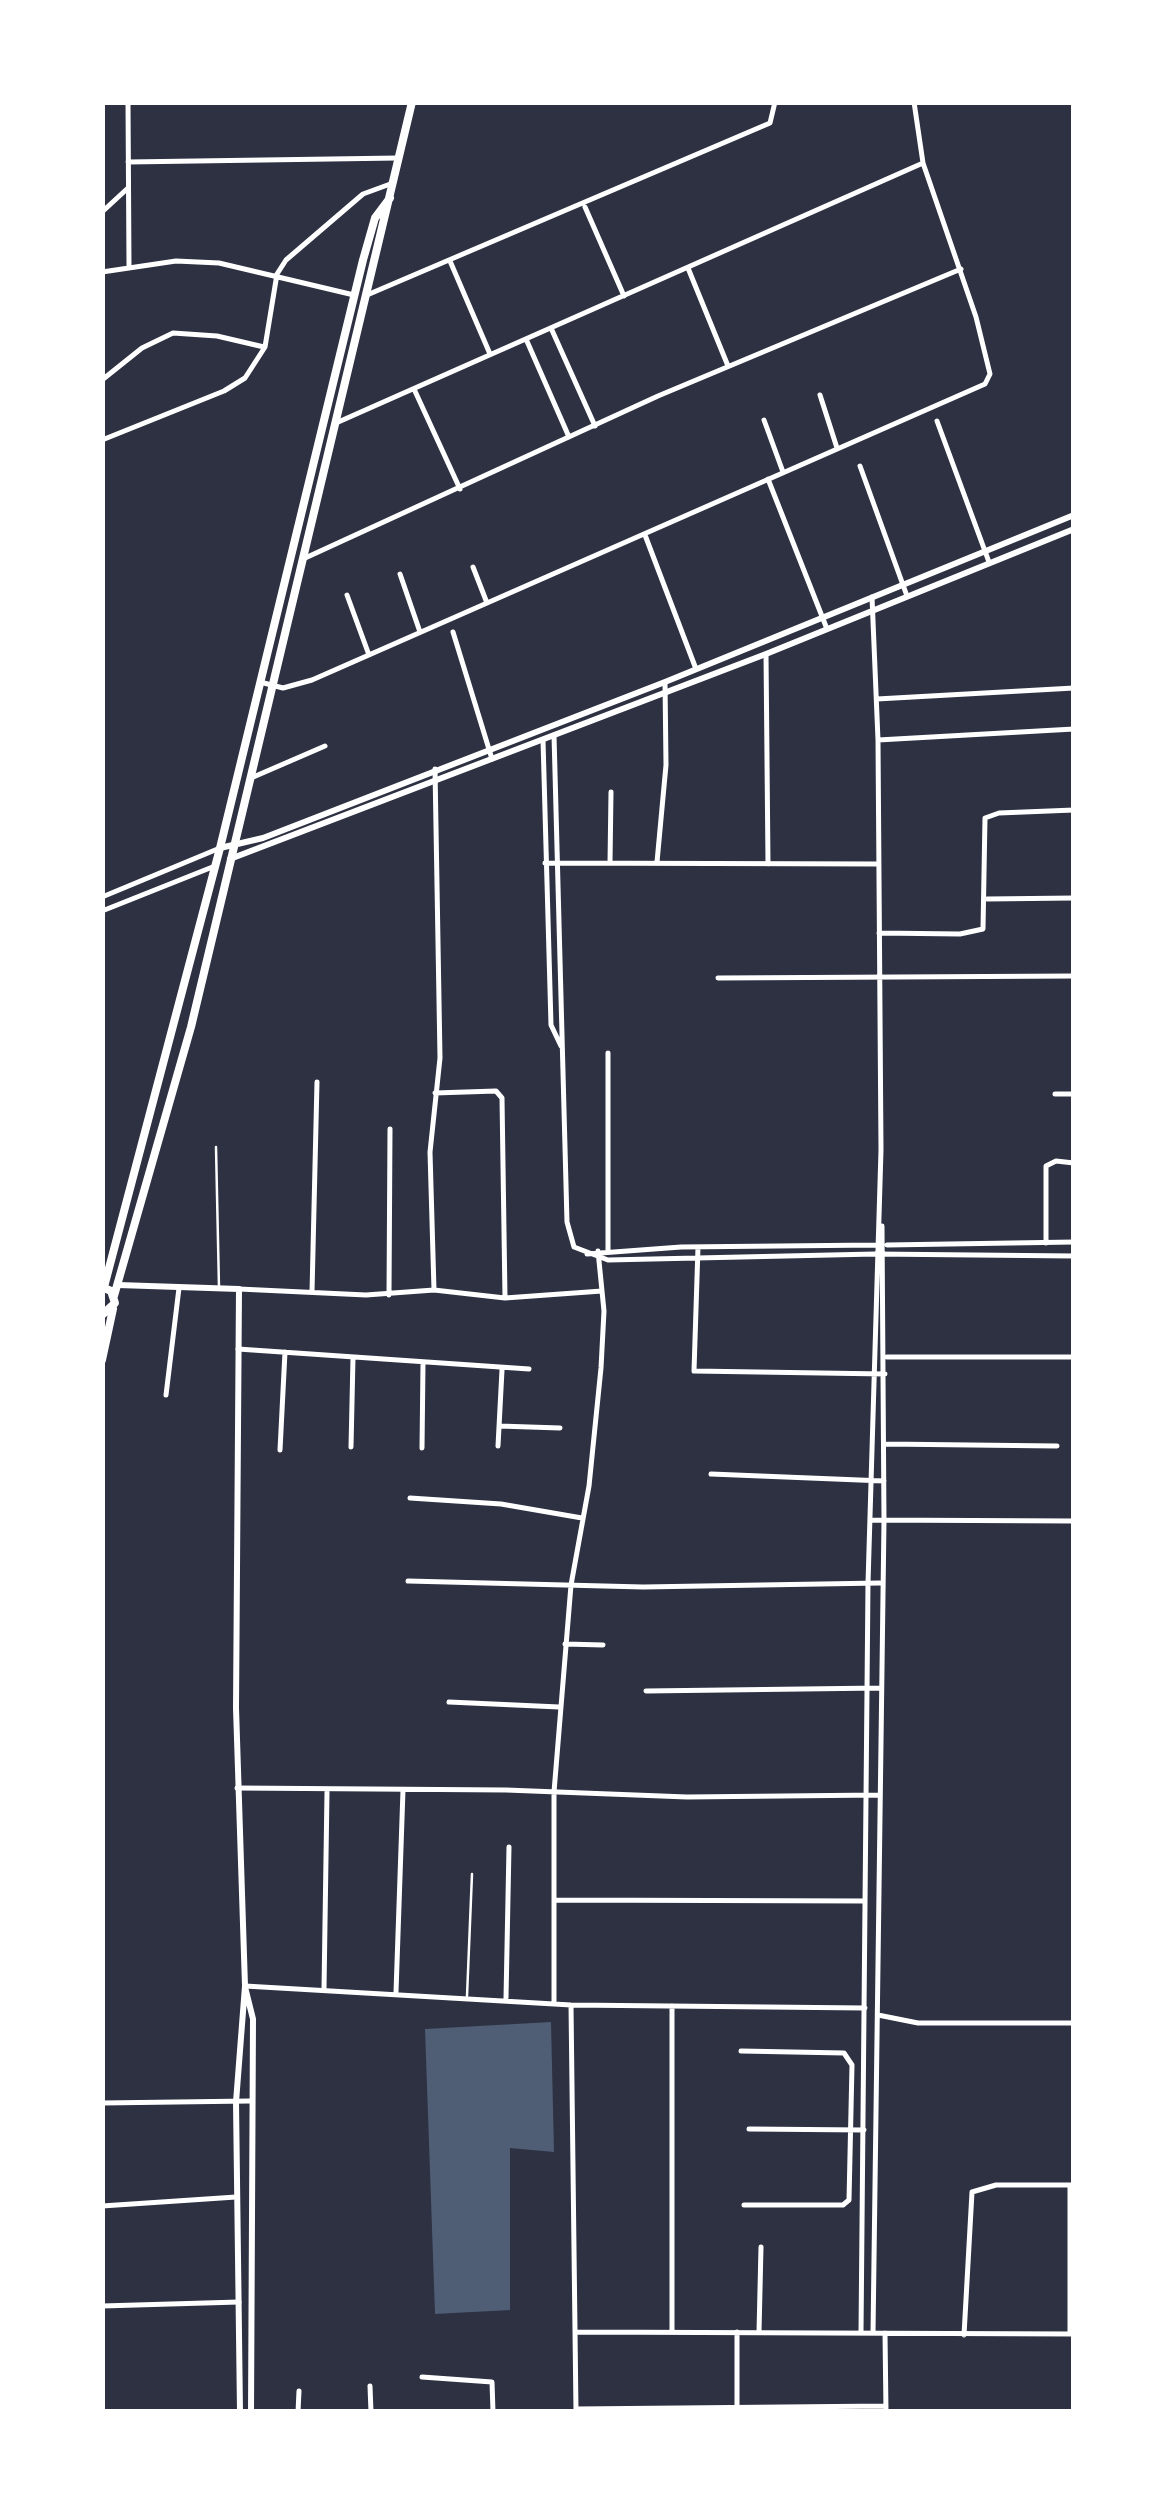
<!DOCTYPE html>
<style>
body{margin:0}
#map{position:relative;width:1176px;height:2514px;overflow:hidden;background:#2d3142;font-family:"Playfair Display",serif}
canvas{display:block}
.frame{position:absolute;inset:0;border:105px solid #fff;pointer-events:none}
</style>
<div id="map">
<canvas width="1176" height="2514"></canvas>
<div class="frame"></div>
</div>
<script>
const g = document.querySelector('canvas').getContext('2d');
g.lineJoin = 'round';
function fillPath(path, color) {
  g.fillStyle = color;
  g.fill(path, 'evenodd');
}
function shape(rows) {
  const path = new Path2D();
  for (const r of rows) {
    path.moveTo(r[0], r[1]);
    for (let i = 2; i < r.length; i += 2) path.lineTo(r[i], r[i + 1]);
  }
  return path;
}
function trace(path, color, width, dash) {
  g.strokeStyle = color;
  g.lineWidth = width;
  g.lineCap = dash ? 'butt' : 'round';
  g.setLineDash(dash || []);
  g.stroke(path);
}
const water = shape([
 [551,2022,554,2152,510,2148,510,2310,435,2314,425,2029]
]);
const service = shape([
 [216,1147,219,1288],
 [467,1996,472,1874]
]);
const minor = shape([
 [128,102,129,266],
 [128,162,398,158],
 [585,207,624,296],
 [102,212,128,188],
 [450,261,490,354],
 [688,268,728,366],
 [102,272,176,261,219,263,354,295],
 [367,295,770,123,775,102],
 [551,328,595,426],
 [526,339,569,437],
 [102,380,142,348,173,333,217,336,264,347],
 [414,389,460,489],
 [820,395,837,448],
 [764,420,783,472],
 [937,421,989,562],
 [336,423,923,163],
 [102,440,224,391,245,378,265,347,277,274,286,260,363,194,393,183],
 [860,466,907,596],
 [768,479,827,629],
 [645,535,696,669],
 [303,559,658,396,961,269],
 [473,567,487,603],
 [400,574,420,632],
 [347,595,369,655],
 [453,632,492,759],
 [766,654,768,864],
 [260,682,283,688,312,680,985,384,990,374,976,317,923,163,914,102],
 [877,699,1074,688],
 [554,735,567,1222,574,1247,608,1260,875,1254,1074,1256],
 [543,740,551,1025,561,1046],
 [878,740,1074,729],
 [251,778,325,746],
 [657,862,666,765,665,682],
 [545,863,879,864],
 [610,863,611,792],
 [102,897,220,848],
 [987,899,1074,898],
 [102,911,215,866],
 [879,933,960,934,983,929,985,818,999,813,1074,810],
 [718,978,1074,976],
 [608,1053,608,1250],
 [435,1093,496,1091,502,1098,505,1298],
 [1055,1094,1074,1094],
 [1046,1243,1046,1166,1056,1161,1074,1163],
 [887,1245,1074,1242],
 [698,1247,694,1371,885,1374],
 [587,1254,681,1247,876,1245],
 [239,1289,366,1295,434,1290,505,1298,602,1291],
 [434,1290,430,1152,440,1058,435,769],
 [312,1292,317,1082],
 [389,1295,390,1129],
 [238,1349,529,1369],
 [887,1357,1074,1357],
 [166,1395,179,1288],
 [499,1426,560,1428],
 [885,1444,1057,1446],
 [498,1446,502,1370],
 [351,1447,353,1358],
 [422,1448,423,1364],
 [280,1450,285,1352],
 [711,1474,884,1481],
 [410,1498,501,1504,582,1518],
 [870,1520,1074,1521],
 [408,1581,643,1587,880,1583],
 [565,1644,603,1645],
 [646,1691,881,1688],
 [449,1702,559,1707],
 [237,1788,506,1790,687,1797,878,1795],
 [555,1900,865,1901],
 [245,1986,571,2005,865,2008],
 [324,1989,327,1792],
 [396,1992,403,1790],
 [506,1998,509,1847],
 [554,2001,554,1792,571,1585,589,1486,601,1368,604,1311,598,1251],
 [571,2005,576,2412],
 [878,2015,918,2023,1074,2023],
 [741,2051,844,2053,852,2065,849,2200,843,2205,744,2205],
 [102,2103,250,2101],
 [749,2129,864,2130],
 [102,2206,236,2197],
 [102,2306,239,2302],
 [576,2332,1074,2334],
 [672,2332,672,2006],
 [737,2332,737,2406],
 [759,2332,761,2247],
 [861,2332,868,1583,881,1150,878,740,872,597],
 [873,2333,884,1521,882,1226],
 [885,2333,886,2412],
 [1070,2334,1070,2185],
 [964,2335,972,2192,996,2185,1074,2185],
 [422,2377,492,2382,493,2412],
 [370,2386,371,2412],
 [576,2409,886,2406],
 [298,2412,299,2391]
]);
const tertiary = shape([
 [118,1285,239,1289,236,1708,245,1986,236,2102,240,2412],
 [245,1987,253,2019,251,2412]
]);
const secondary = shape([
 [220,848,263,838,665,682,1074,515],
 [230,859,766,654,1074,529]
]);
const primary = shape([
 [102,1287,111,1291,115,1303,102,1315],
 [104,1287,220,848,363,260,375,218,390,198],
 [114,1296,191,1027,412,102],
 [102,1360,113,1309]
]);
fillPath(water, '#4f5d75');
trace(service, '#fff', 2.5);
trace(minor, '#fff', 5);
trace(tertiary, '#fff', 6);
trace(secondary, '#fff', 6);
trace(primary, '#fff', 8);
</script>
